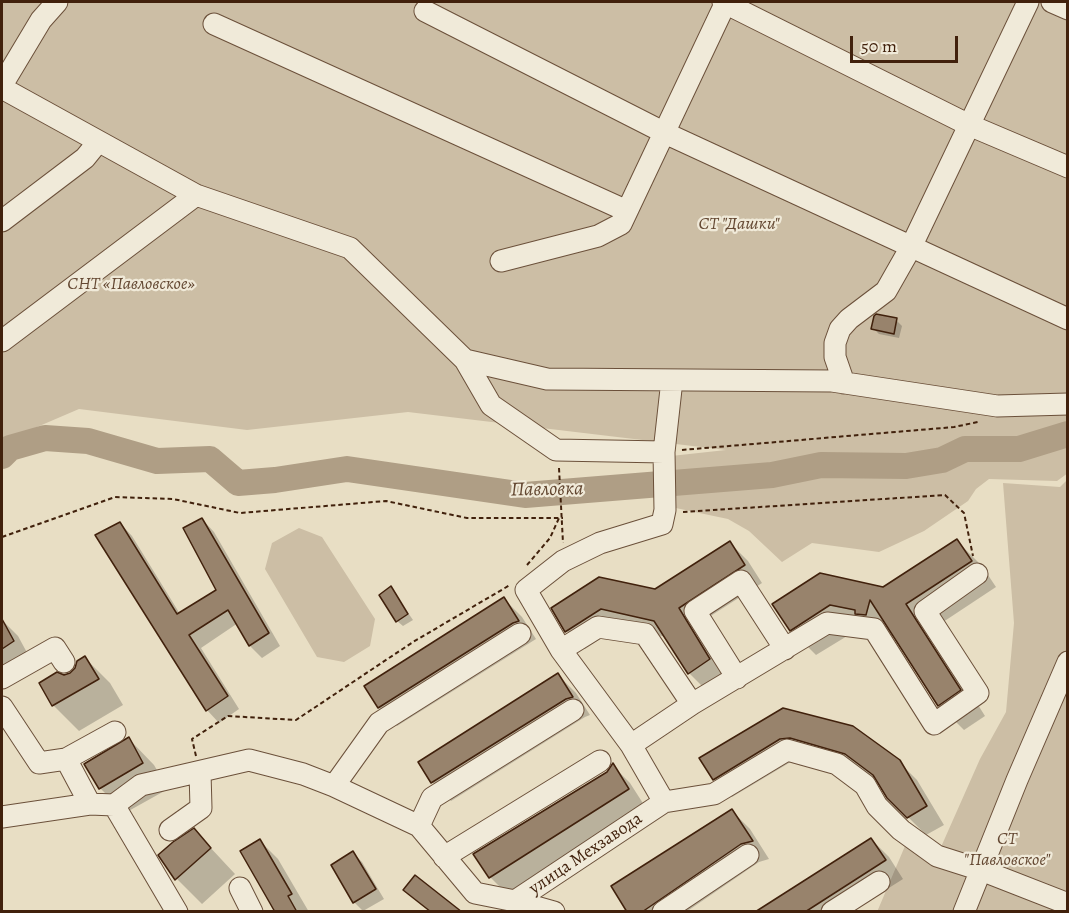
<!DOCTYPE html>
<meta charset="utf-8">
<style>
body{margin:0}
#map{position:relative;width:1069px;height:913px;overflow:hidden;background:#e8dec4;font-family:Alegreya,serif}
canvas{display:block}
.frame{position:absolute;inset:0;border:3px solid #41210c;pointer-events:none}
.scale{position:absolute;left:850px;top:36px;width:108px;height:27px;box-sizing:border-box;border:3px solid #41210c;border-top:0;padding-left:8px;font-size:18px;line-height:21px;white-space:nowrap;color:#41210c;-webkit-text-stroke:4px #f0ead9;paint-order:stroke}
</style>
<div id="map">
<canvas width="1069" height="913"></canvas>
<div class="frame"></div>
<div class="scale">50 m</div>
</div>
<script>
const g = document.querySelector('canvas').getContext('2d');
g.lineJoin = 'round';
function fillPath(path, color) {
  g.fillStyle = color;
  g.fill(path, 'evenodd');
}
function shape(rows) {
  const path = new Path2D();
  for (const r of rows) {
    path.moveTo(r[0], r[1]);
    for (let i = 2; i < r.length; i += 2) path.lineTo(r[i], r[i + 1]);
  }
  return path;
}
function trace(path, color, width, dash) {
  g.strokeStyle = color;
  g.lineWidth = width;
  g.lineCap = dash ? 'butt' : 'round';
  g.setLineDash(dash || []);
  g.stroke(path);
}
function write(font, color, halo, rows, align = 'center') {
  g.font = font + ' Alegreya,serif';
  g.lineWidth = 4.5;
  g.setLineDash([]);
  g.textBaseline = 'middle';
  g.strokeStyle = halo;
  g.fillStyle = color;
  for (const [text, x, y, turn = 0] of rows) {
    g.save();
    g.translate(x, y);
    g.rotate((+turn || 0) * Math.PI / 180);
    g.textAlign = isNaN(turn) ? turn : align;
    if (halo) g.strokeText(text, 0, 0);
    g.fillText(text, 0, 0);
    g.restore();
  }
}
const green = shape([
 [2,2,1067,2,1068,473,1057,481,989,479,976,489,968,501,924,531,879,552,812,543,782,562,749,531,728,519,671,507,671,456,726,450,408,412,247,430,79,409,2,442],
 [1067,480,1067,911,877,912,905,846,937,856,980,759,1006,712,1014,623,1003,483,1060,487],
 [299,528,322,537,375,619,370,646,344,662,317,657,265,569,272,543]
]);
const shadow = shape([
 [896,320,902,326,899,338,879,334,873,328],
 [202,519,214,532,280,646,262,658,250,646,238,623,201,648,239,709,219,723,207,710,97,535,120,523,132,536,180,614,218,590],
 [957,541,982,566,996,587,931,630,985,716,964,730,939,705,893,633,892,640,857,630,816,655,791,630,775,605,884,588],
 [730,543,748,561,762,583,695,626,727,678,707,691,689,673,666,637,619,627,585,649,567,631,553,608,655,591],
 [391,588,413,620,403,626,397,621],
 [504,599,522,617,536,639,397,726,379,708,366,687],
 [2,620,18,636,31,660,2,677],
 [85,658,110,683,123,705,79,731,53,705,41,684,71,674],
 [558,675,576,693,590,715,585,717,451,801,432,782,420,762],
 [783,710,899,762,917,780,944,825,926,835,888,797,879,782,864,771,799,757,732,797,714,779],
 [129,739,154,765,168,789,125,813,100,788],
 [613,766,630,783,646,808,508,895,490,877,608,773],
 [732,811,750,829,769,859,759,862,686,912,629,912],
 [194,830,235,874,202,904,177,879],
 [871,839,889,857,903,879,851,912,758,912],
 [260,841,278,859,309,912,277,912],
 [353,853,362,862,384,899,363,911,354,902]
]);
const river = shape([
 [2,456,10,448,45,438,88,441,157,461,210,459,238,483,275,480,347,469,525,495,772,475,821,465,906,466,942,460,965,449,1019,449,1068,434]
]);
const building = shape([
 [876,314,897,318,894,334,871,329,874,316,876,314],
 [202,518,269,633,249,646,228,610,189,635,228,696,206,711,95,535,120,522,177,614,216,590,183,528,202,518],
 [957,539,972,561,906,604,961,690,938,706,870,600,866,615,855,614,855,610,830,605,790,631,772,604,820,573,883,587,957,539],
 [730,541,745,565,679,608,710,659,688,674,654,621,601,609,565,632,551,608,599,577,655,589,730,541],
 [391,586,408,614,396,622,379,595,391,586],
 [504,597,519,621,513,623,378,708,364,686,504,597],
 [2,619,14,641,2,649,2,619],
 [85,656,99,679,52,706,39,683,57,672,64,675,70,673,75,668,77,661,85,656],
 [558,673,573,697,566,699,431,783,418,762,558,673],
 [783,708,853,726,900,760,927,806,907,818,887,798,873,775,845,754,790,738,780,739,713,780,699,758,783,708],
 [129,737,143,763,99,789,84,764,129,737],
 [613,763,629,789,489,878,473,854,607,772,613,763],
 [732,809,753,841,741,844,642,912,627,912,611,886,732,809],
 [194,828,211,848,175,880,158,855,173,842,194,828],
 [871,838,886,860,805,912,755,912,871,838],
 [260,839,292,894,288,896,297,912,275,912,240,851,260,839],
 [353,851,376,889,353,903,331,865,353,851],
 [415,875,462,912,431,912,403,890,415,875]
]);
const path = shape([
 [682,450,954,427,978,422],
 [559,468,563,543],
 [683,512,945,495,964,513,973,556],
 [2,537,115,497,173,499,240,513,386,501,467,518,563,518],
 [527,565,550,538,559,518],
 [196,756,192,739,228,716,296,720,413,642,510,585]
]);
const minor = shape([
 [723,2,969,125,1068,167],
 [1052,2,1068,9],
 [425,11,665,133,1068,319],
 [214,24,627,211],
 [2,85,41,20,57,2],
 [2,88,196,195,350,248,465,360,547,379,832,381,997,406,1068,404],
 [2,221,85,158,98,142],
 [501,261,598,236,621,224,726,2],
 [2,341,196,195],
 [465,360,491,405,556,450,664,452],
 [844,383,835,357,835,343,840,329,849,319,886,291,911,247,1028,2],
 [561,650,598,627,645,634,692,704],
 [2,678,55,648,64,662],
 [737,678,695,611,741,581,785,649],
 [2,707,39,763,66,759,90,804,114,805],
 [631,745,692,704,827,623,874,629,934,724,978,693,925,611,977,574],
 [66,759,115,732],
 [334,786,379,723,520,634],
 [664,802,714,794,787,750,837,764,865,785,877,806,901,830,937,856,981,870,1068,904],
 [2,817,90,804],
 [419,826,432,798,573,710],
 [170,830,201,808,200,772],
 [444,857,600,761],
 [240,888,252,912],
 [515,901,554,912],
 [177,912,114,805,141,785,249,760,303,774,334,786,419,826,475,893,515,901,664,802,631,745,561,650,526,590,563,561,600,543,662,524,665,510,664,452,672,380],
 [663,912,748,855],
 [832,912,879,882],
 [964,912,1017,780,1068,662]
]);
const parkNames = [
 ["СТ \"Дашки\"",739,225],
 ["СНТ «Павловское»",131,285],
 ["СТ",1007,840],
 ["\"Павловское\"",1007,861]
];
const streetNames = [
 ["улица Мехзавода",586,854,-34]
];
const waterNames = [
 ["Павловка",547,490,-1]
];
fillPath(green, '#ccbea5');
fillPath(shadow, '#0003');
trace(river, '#af9e85', 26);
fillPath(building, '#98836c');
trace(building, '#41210c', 1.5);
trace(minor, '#6b503a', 23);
trace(path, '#41210c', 2, [4.5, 3]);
trace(minor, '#f0ead9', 21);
write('italic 18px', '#644832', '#f0ead9', parkNames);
write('18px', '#41210c', '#f0ead9', streetNames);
write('italic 20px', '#624630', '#f0ead9', waterNames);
</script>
